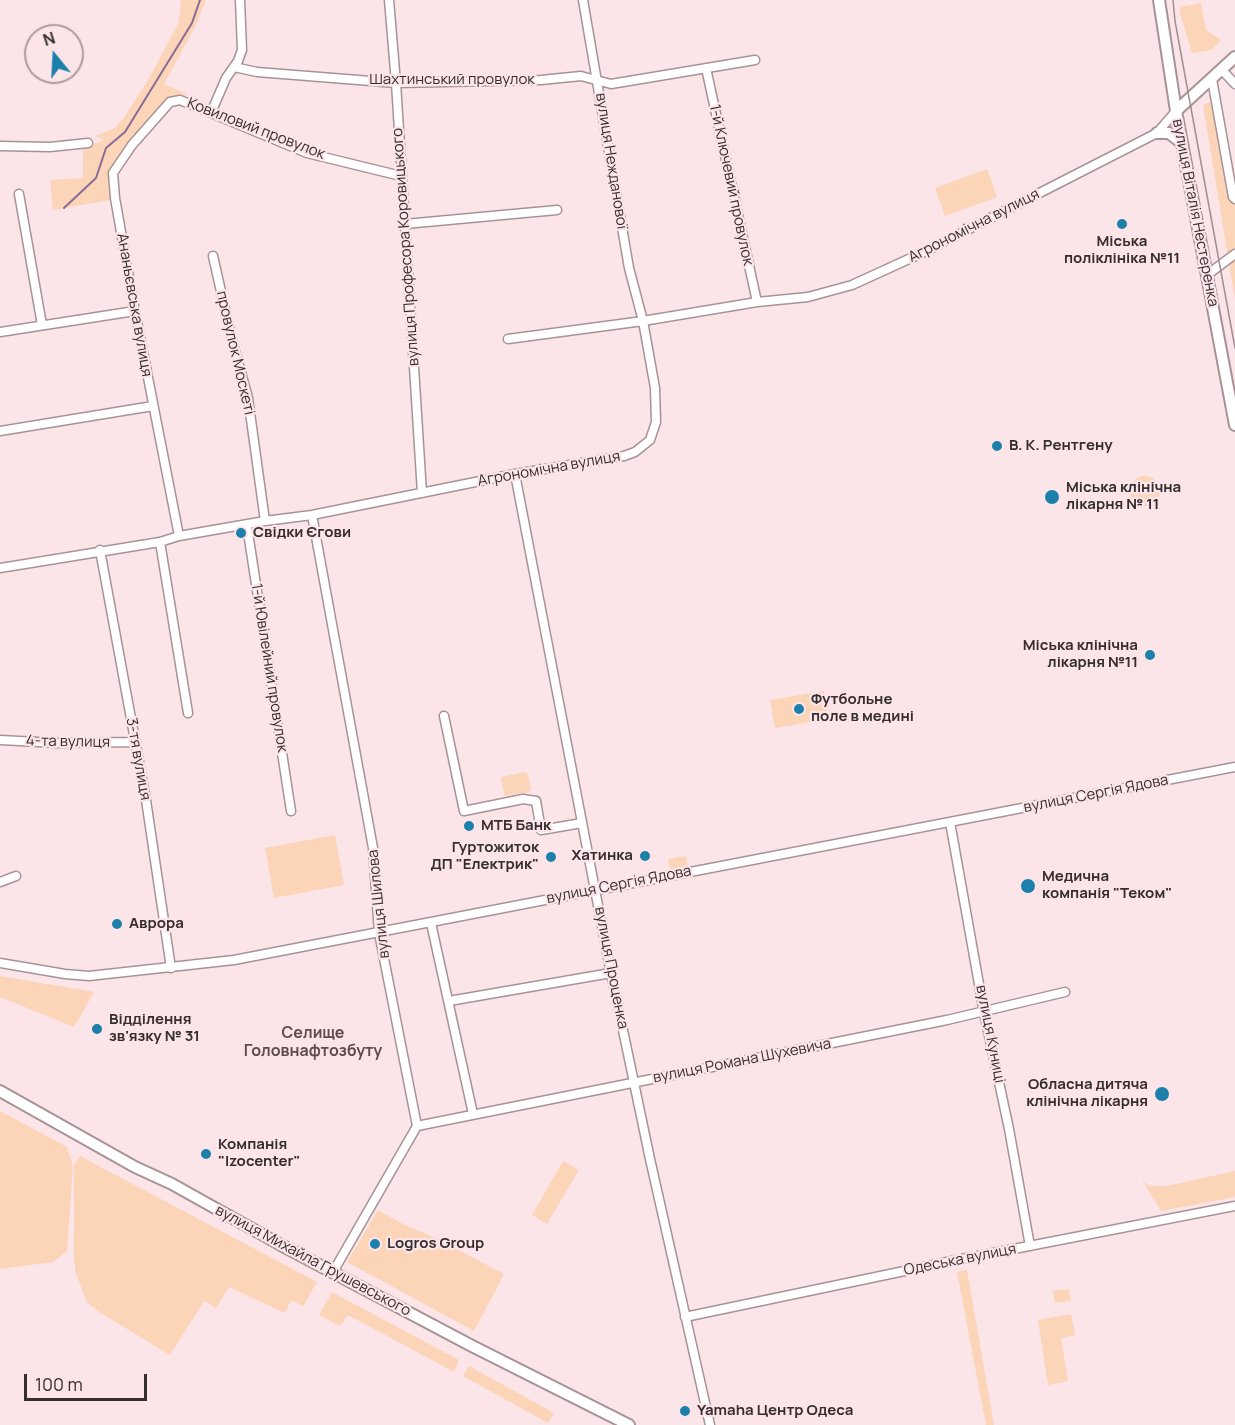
<!DOCTYPE html>
<meta charset="utf-8">
<style>
body{margin:0}
#map{position:relative;width:1235px;height:1425px;overflow:hidden;background:#fbe5e9;font-family:Manrope,sans-serif}
canvas{display:block}
.north{position:absolute;left:24px;top:24px;width:60px;height:60px;box-sizing:border-box;background:#fbe5e9;border:2px solid #ac9b9e;border-radius:50%;rotate:342deg;font-size:16px;font-weight:700;line-height:24px;text-align:center;color:#352d2e}
.north::after{content:'';display:block;margin:auto;width:21px;height:27px;background:#1d80ab;clip-path:polygon(50% 0,100% 100%,50% 72%,0 100%)}
.scale{position:absolute;left:24px;top:1374px;width:123px;height:27px;box-sizing:border-box;border:3px solid #352d2e;border-top:0;padding-left:8px;font-size:18px;line-height:21px;white-space:nowrap;color:#352d2e;-webkit-text-stroke:4px #fbe5e9;paint-order:stroke}
</style>
<div id="map">
<canvas width="1235" height="1425"></canvas>
<div class="north">N</div>
<div class="scale">100 m</div>
</div>
<script>
const g = document.querySelector('canvas').getContext('2d');
g.lineJoin = 'round';
function fillPath(path, color) {
  g.fillStyle = color;
  g.fill(path, 'evenodd');
}
function shape(rows) {
  const path = new Path2D();
  for (const r of rows) {
    if (r.length === 3) {
      path.moveTo(r[0] + r[2], r[1]);
      path.arc(r[0], r[1], r[2], 0, 2 * Math.PI);
      continue;
    }
    path.moveTo(r[0], r[1]);
    for (let i = 2; i < r.length; i += 2) path.lineTo(r[i], r[i + 1]);
  }
  return path;
}
function trace(path, color, width, dash) {
  g.strokeStyle = color;
  g.lineWidth = width;
  g.lineCap = dash ? 'butt' : 'round';
  g.setLineDash(dash || []);
  g.stroke(path);
}
function write(font, color, halo, rows, align = 'center') {
  g.font = font + ' Manrope,sans-serif';
  g.lineWidth = 4.5;
  g.setLineDash([]);
  g.textBaseline = 'middle';
  g.strokeStyle = halo;
  g.fillStyle = color;
  for (const [text, x, y, turn = 0] of rows) {
    g.save();
    g.translate(x, y);
    g.rotate((+turn || 0) * Math.PI / 180);
    g.textAlign = isNaN(turn) ? turn : align;
    if (halo) g.strokeText(text, 0, 0);
    g.fillText(text, 0, 0);
    g.restore();
  }
}
const green = shape([
 [181,0,206,0,196,25,164,84,187,94,165,100,130,142,110,172,110,200,53,210,50,180,83,178,83,148,104,140,95,136,113,129,123,119,147,82,179,22],
 [1201,3,1206,30,1221,40,1212,50,1192,53,1180,13,1180,7],
 [1213,101,1231,199,1235,203,1235,299,1203,105],
 [987,169,997,197,945,216,935,188],
 [1145,491,15],
 [824,691,828,719,775,728,770,700],
 [524,772,528,774,531,789,529,792,505,796,501,779,502,777],
 [335,835,344,885,274,898,265,848],
 [686,856,688,867,670,870,668,859],
 [0,976,29,981,94,992,74,1027,0,997],
 [0,1111,67,1147,73,1166,67,1251,53,1262,0,1269],
 [80,1156,317,1282,303,1306,291,1300,285,1313,229,1287,216,1308,204,1301,170,1355,99,1312,87,1302,76,1274,74,1259,74,1165],
 [563,1161,579,1170,547,1224,532,1215],
 [1235,1171,1235,1197,1161,1211,1143,1182,1151,1186,1167,1186],
 [378,1210,401,1223,440,1240,504,1274,474,1331,347,1262],
 [967,1270,994,1425,986,1425,957,1272],
 [1069,1289,1071,1301,1055,1303,1053,1291],
 [332,1292,459,1360,454,1372,348,1315,340,1326,319,1315],
 [1071,1314,1075,1335,1061,1338,1068,1381,1048,1385,1038,1320],
 [469,1366,554,1413,548,1423,463,1376]
]);
const stream = shape([
 [64,208,96,178,106,148,125,132,192,23,200,0]
]);
const minor = shape([
 [389,0,396,83,422,493],
 [234,67,257,72,396,83,541,80,581,76,611,84,755,60],
 [706,68,757,302],
 [1222,70,1235,84],
 [1212,79,1233,197,1235,199],
 [211,113,226,78,238,61,242,50,240,0],
 [0,146,50,147,88,143],
 [19,194,42,325],
 [405,224,557,210],
 [213,256,232,340,248,398,265,521],
 [1207,275,1235,254],
 [0,332,135,311],
 [508,339,643,321,757,302,808,297,852,285,922,253,1157,133,1176,111],
 [0,431,153,406],
 [515,474,611,973,650,1159,710,1425],
 [312,515,373,848,379,933,417,1126,333,1272],
 [247,526,291,811],
 [179,536,135,311,115,198,113,173,132,145,170,102,180,100,307,153,401,176],
 [160,542,188,713],
 [100,550,146,800,171,968],
 [0,568,160,542,179,536,265,521,312,515,515,474,624,456,635,452,650,440,656,422,655,388,643,321,629,268,583,0],
 [444,716,464,811,523,799,536,801,541,830,582,823],
 [0,740,57,743,136,742],
 [950,822,984,1012,1009,1129,1030,1246],
 [0,882,16,876],
 [431,923,473,1114],
 [0,963,65,974,89,976,234,960,1235,767],
 [449,1001,611,973],
 [417,1126,947,1020,1065,992],
 [685,1317,952,1261,1235,1206]
]);
const major = shape([
 [1159,0,1176,111,1235,425],
 [1176,111,1235,57],
 [1157,133,1169,133,1182,143],
 [0,1091,135,1167,172,1184,281,1245,472,1346,629,1425]
]);
const tram = shape([
 [1173,0,1175,21,1235,348]
]);
const markers = [
 [1122,224,6,"#1d80ab"],
 [997,446,6,"#1d80ab"],
 [1052,497,8,"#1d80ab"],
 [241,533,6,"#1d80ab"],
 [1150,655,6,"#1d80ab"],
 [799,709,6,"#1d80ab"],
 [469,826,6,"#1d80ab"],
 [645,856,6,"#1d80ab"],
 [551,857,6,"#1d80ab"],
 [1028,886,8,"#1d80ab"],
 [117,924,6,"#1d80ab"],
 [97,1029,6,"#1d80ab"],
 [1162,1094,8,"#1d80ab"],
 [206,1154,6,"#1d80ab"],
 [375,1244,6,"#1d80ab"],
 [685,1411,6,"#1d80ab"]
];
const streetNames = [
 ["Шахтинський провулок",452,80],
 ["Ковиловий провулок",256,129,21],
 ["вулиця Нежданової",611,161,81],
 ["1-й Ключевий провулок",731,185,78],
 ["вулиця Віталія Нестеренка",1195,213,79],
 ["Агрономічна вулиця",974,226,-27],
 ["вулиця Професора Коровицького",406,247,-94],
 ["Ананьєвська вулиця",134,305,80],
 ["провулок Москеті",235,353,77],
 ["Агрономічна вулиця",549,469,-10],
 ["1-й Ювілейний провулок",269,668,81],
 ["4-та вулиця",68,742,1],
 ["3-тя вулиця",138,759,80],
 ["вулиця Сергія Ядова",1096,794,-11],
 ["вулиця Сергія Ядова",619,885,-11],
 ["вулиця Шилова",379,904,-96],
 ["вулиця Проценка",611,968,79],
 ["вулиця Куниці",990,1034,79],
 ["вулиця Романа Шухевича",742,1061,-11],
 ["Одеська вулиця",960,1260,-11],
 ["вулиця Михайла Грушевського",313,1261,28]
];
const poiNames = [
 ["Міська",1122,242,"center"],
 ["поліклініка №11",1122,259,"center"],
 ["В. К. Рентгену",1009,446],
 ["Міська клінічна",1066,488],
 ["лікарня № 11",1066,505],
 ["Свідки Єгови",253,533],
 ["Міська клінічна",1138,646,"right"],
 ["лікарня №11",1138,663,"right"],
 ["Футбольне",811,700],
 ["поле в медині",811,717],
 ["МТБ Банк",481,826],
 ["Гуртожиток",539,848,"right"],
 ["ДП \"Електрик\"",539,865,"right"],
 ["Хатинка",633,856,"right"],
 ["Медична",1042,877],
 ["компанія \"Теком\"",1042,894],
 ["Аврора",129,924],
 ["Відділення",109,1020],
 ["зв'язку № 31",109,1037],
 ["Обласна дитяча",1148,1085,"right"],
 ["клінічна лікарня",1148,1102,"right"],
 ["Компанія",218,1145],
 ["\"Izocenter\"",218,1162],
 ["Logros Group",387,1244],
 ["Yamaha Центр Одеса",697,1411]
];
const neighbourhoodNames = [
 ["Селище",313,1034],
 ["Головнафтозбуту",313,1052]
];
fillPath(green, '#fcd4b7');
trace(stream, '#896b97', 2);
trace(minor, '#a79397', 11);
trace(major, '#a79397', 14);
trace(minor, '#fff', 8);
trace(major, '#fff', 10);
trace(tram, '#9e8f92', 1.5);
for (const [x, y, r, color] of markers) {
  const dot = new Path2D();
  dot.arc(x, y, r, 0, 2 * Math.PI);
  g.fillStyle = color;
  g.fill(dot);
  trace(dot, '#fbe5e9', 2);
}
write('15px', '#352d2e', '#fbe5e9', streetNames);
write('bold 15px', '#352d2e', '#fbe5e9', poiNames, 'left');
write('bold 16px', '#5e4c50', '#fbe5e9', neighbourhoodNames);
</script>
